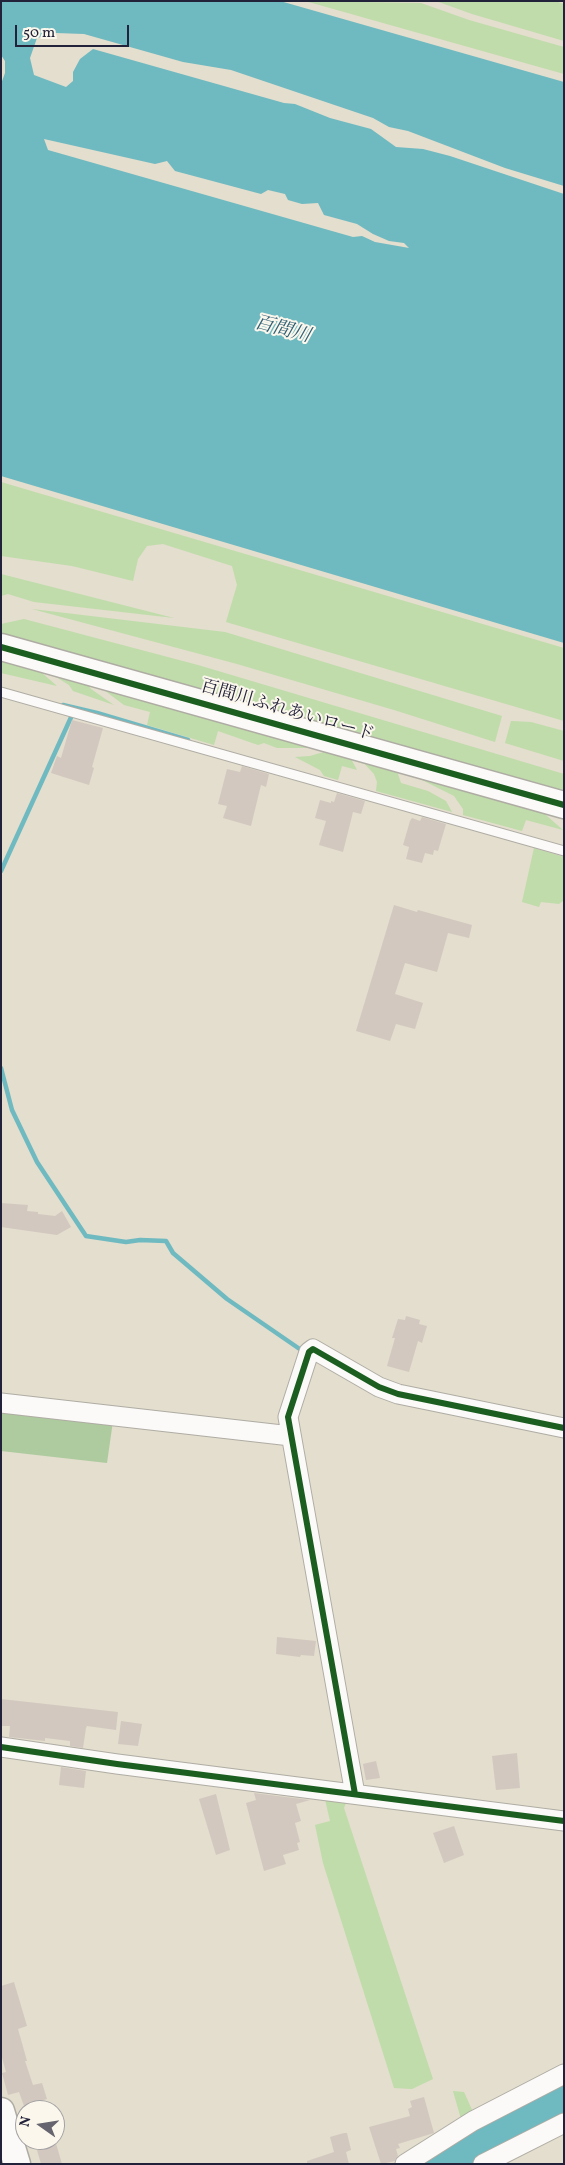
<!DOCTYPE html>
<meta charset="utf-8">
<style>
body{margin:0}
#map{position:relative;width:565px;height:2165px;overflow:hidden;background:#e3decd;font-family:Vollkorn,serif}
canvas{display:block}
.frame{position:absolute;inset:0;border:2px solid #22223b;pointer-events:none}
.north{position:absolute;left:15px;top:2100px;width:50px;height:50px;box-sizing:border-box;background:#fbf7ec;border:1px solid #a4a2a5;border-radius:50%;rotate:283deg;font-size:14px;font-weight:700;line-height:20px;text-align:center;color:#22223b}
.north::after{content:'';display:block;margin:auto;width:18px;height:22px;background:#66646e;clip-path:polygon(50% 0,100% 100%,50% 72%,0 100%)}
.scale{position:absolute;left:15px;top:25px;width:114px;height:22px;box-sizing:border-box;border:2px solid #22223b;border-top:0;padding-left:6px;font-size:15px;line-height:18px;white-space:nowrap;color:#22223b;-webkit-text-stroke:4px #fbf7ec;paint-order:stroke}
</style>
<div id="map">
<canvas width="565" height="2165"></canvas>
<div class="frame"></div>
<div class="north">N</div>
<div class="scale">50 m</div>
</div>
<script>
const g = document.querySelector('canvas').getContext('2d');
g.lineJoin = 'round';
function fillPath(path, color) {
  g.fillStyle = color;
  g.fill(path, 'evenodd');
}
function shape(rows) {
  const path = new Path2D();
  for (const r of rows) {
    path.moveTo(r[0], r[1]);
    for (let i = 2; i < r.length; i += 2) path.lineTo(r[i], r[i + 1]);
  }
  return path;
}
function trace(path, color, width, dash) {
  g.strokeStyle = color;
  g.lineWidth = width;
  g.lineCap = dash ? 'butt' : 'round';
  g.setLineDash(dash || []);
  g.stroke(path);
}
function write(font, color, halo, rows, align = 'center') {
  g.font = font + ' Vollkorn,"Noto Serif JP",serif';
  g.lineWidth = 4;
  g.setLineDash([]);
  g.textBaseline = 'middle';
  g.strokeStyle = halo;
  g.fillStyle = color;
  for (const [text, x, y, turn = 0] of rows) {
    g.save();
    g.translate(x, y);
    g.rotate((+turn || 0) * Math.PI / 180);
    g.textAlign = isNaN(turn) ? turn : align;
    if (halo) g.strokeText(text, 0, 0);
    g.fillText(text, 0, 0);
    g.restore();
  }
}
const green = shape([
 [305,1,421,3,469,20,564,47,564,74],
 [436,1,555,1,564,4,564,41,472,14],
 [1,482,564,648,564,721,226,622,237,585,232,566,163,544,147,546,138,559,133,581,72,566,1,556],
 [1,574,174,618,34,602,8,594,1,596],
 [32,609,225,632,502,716,495,742,394,710,237,664],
 [24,619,198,665,564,774,564,796,1,640,1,624],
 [1,656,33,665,57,686,1,673],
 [43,669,87,683,91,689,114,705,73,691,69,685],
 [100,687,312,746,309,748,277,748,264,743,258,745,218,731,214,745,147,725,150,712,124,705],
 [511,721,531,722,564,731,564,761,505,743],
 [327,751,350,757,357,770,342,766,338,780,324,776,320,770,295,757,310,756],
 [360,759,397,771,401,783,428,791,446,801,452,812,376,791,377,782,374,774],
 [415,774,539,809,563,830,526,820,522,831,463,815,463,809,454,796,418,778],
 [534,848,564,857,564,900,559,904,541,902,539,907,522,902],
 [324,1795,348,1798,344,1808,433,2079,412,2089,394,2088,323,1863,315,1825,330,1821],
 [453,2091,464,2092,473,2112,461,2119]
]);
const forest = shape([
 [1,1409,113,1421,107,1463,1,1451]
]);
const water = shape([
 [1,1,280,1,564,82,564,186,505,168,408,131,389,127,373,118,231,70,183,62,84,34,56,33,37,38,30,58,34,75,66,87,73,81,73,72,80,59,93,49,284,103,295,104,330,118,371,129,396,147,423,149,450,156,564,194,564,643,1,476,1,84,5,73,5,61,1,55],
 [44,139,155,164,167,161,175,171,261,194,268,190,285,194,288,200,302,204,318,203,324,215,357,224,373,234,389,241,404,243,409,248,375,242,362,236,353,237,48,150],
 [564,2080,564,2117,471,2164,416,2164]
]);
const stream = shape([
 [63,705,97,713,188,740],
 [1,871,73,713],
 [1,1068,12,1110,37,1162,86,1236,126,1242,140,1240,166,1241,173,1253,227,1299,304,1352]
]);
const building = shape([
 [72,720,103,728,92,767,94,768,89,785,51,773,57,756,61,758],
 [242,766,269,774,266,787,261,785,251,826,223,818,227,806,218,804,227,769,240,772],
 [337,793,365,801,361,814,353,812,343,852,319,845,326,821,315,818,320,800,331,803,331,801,334,802],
 [422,817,446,824,438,851,434,850,433,855,425,853,422,863,406,859,409,847,403,845,410,821,412,818,420,821],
 [394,905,417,912,418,910,472,925,469,938,448,933,437,972,405,963,395,994,423,1003,415,1029,396,1024,390,1041,356,1031],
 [1,1203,28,1205,27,1211,38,1212,38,1214,55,1216,62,1211,71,1227,57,1235,1,1227],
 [406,1316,420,1320,419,1324,427,1326,422,1343,418,1341,409,1372,387,1366,395,1338,392,1338,398,1319,405,1320],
 [277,1637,316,1641,314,1656,301,1655,300,1657,276,1654],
 [1,1699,118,1712,116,1730,87,1726,86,1728,83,1748,70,1746,70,1741,45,1738,45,1741,9,1737,10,1726,1,1726],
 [121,1721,142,1724,138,1746,118,1744],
 [517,1753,520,1788,496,1790,492,1756],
 [376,1761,380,1778,366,1780,363,1764],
 [61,1767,86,1771,84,1788,59,1785],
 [254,1793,310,1800,296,1804,301,1821,295,1823,300,1842,297,1843,299,1850,283,1855,286,1864,264,1871,246,1803,256,1800],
 [216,1794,230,1850,216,1855,199,1799],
 [454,1826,464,1855,444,1863,433,1833],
 [14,1982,27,2026,18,2029,27,2061,25,2061,33,2085,42,2083,47,2099,24,2106,19,2092,8,2095,2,2073,6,2072,1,2054,1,1986],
 [424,2097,434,2133,398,2144,400,2148,396,2149,398,2156,395,2161,381,2164,369,2127,410,2116,408,2109,412,2107,410,2101],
 [344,2133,347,2133,351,2150,346,2152,349,2164,307,2164,307,2161,334,2152,330,2137],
 [41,2140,55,2140,62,2164,41,2164,37,2150,43,2148]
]);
const lane = shape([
 [1,692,564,851]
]);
const street = shape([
 [1,1403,291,1436],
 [1,1747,117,1764,564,1821],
 [355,1794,288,1417,309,1352,313,1349,379,1387,398,1394,564,1428],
 [405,2164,473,2121,564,2074],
 [483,2164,564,2123]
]);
const secondary = shape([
 [1,647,564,805],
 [1,2111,17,2164]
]);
const cycleway = shape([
 [1,647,564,805],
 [1,1747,117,1764,564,1821],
 [355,1794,288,1417,309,1352,313,1349,379,1387,398,1394,564,1428]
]);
const streetNames = [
 ["百間川ふれあいロード",287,712,16]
];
const waterNames = [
 ["百間川",282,331,15]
];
fillPath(green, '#bfdcaa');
fillPath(forest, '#adcb9e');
fillPath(water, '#6fb9c1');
trace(stream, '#6fb9c1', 4.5);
fillPath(building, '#d3c8bf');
trace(lane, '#afaca4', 11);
trace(street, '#afaca4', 21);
trace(secondary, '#afaca4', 29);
trace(lane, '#fbfaf8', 9);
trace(street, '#fbfaf8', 19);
trace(secondary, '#fbfaf8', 26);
trace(cycleway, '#1b5e20', 6);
write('18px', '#22223b', '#fbf7ec', streetNames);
write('italic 19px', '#2e5f75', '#fbf7ec', waterNames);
</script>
